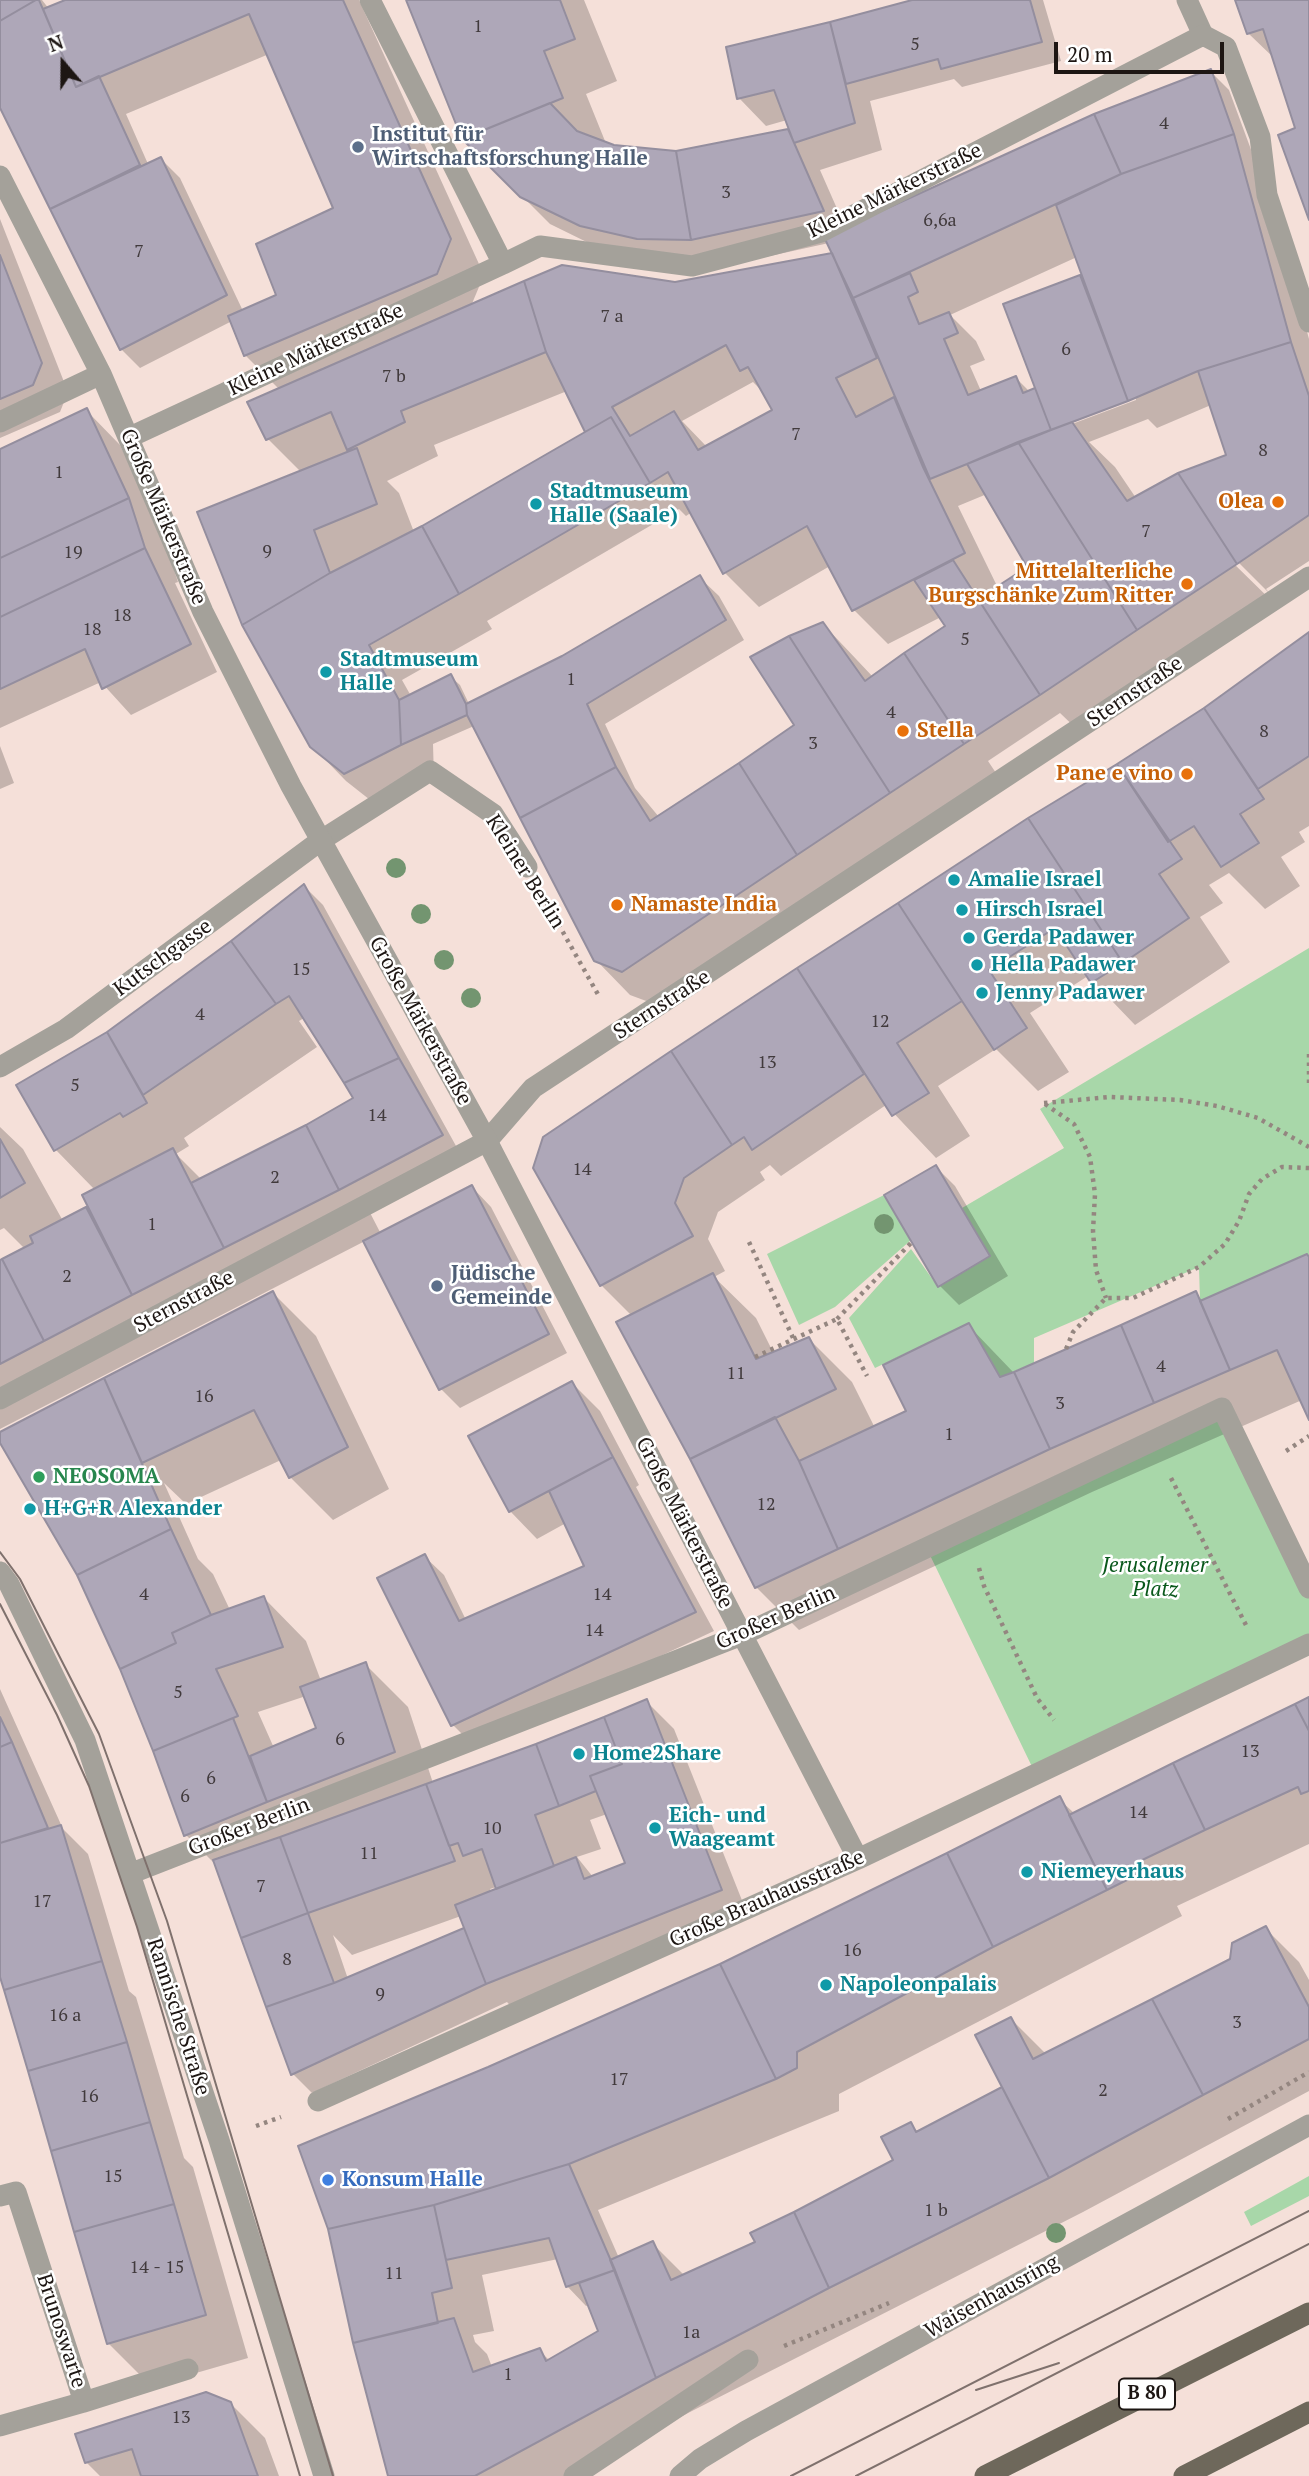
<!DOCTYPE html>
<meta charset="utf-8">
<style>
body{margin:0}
#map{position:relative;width:1309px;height:2476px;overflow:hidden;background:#f5e0d9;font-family:"PT Serif",serif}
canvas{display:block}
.north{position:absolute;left:28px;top:28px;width:70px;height:70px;-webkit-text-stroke:5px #fff;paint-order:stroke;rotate:340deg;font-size:19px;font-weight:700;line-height:28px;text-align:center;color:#1d1613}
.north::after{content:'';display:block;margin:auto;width:24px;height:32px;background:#1d1613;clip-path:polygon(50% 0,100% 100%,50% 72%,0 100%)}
.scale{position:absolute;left:1054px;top:42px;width:170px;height:32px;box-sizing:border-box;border:4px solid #1d1613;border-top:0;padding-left:9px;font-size:21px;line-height:24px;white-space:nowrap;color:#1d1613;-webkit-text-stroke:5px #fff;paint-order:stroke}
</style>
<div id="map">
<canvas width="1309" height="2476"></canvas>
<div class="north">N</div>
<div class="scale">20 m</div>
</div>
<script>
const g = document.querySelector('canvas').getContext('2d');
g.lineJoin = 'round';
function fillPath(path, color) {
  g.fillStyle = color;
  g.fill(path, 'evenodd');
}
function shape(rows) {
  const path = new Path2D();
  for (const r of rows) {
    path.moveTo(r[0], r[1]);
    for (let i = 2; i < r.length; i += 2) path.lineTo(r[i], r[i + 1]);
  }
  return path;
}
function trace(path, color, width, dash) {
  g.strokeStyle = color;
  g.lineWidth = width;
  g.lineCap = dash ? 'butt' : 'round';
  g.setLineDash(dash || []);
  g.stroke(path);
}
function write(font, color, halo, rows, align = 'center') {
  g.font = font + ' "PT Serif",serif';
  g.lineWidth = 5;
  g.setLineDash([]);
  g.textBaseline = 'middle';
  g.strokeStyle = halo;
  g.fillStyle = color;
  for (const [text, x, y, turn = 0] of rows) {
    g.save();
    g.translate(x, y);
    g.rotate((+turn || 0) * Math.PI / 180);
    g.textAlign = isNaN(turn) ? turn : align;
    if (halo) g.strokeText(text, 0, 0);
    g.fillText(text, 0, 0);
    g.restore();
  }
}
const green = shape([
 [1309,948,1309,1257,1307,1254,1200,1301,1199,1267,1034,1338,1034,1363,1000,1377,969,1323,875,1368,849,1318,911,1249,938,1287,990,1256,962,1208,1064,1148,1040,1109],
 [884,1195,911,1240,835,1307,799,1325,767,1254],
 [1222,1408,1309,1588,1309,1644,1036,1775,927,1549],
 [1309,2176,1309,2196,1251,2226,1244,2212]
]);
const shadow = shape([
 [0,0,42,0,49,9,70,0,359,0,484,275,471,306,675,284,835,254,829,243,720,267,609,253,550,224,464,138,408,0,584,0,617,81,586,94,605,141,602,142,613,147,676,153,791,130,787,120,766,126,739,98,830,24,919,0,1043,0,1061,61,962,87,954,79,870,101,882,150,820,170,846,229,1210,71,1229,90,1253,155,1261,164,1309,339,1309,561,1266,589,1270,594,1232,556,1229,559,1278,607,1084,736,1060,713,988,761,1006,788,657,1005,630,995,596,960,474,726,433,744,434,779,379,807,346,781,312,746,301,472,268,439,279,389,245,355,232,321,140,368,121,349,0,104],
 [269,54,335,208,278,296,243,311,180,178,161,159,148,164,126,114],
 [1077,257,1087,284,1079,277,1037,390,1030,392,1016,378,981,391,970,366,985,360,976,341,950,315],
 [753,382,765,394,775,411,707,447,682,421],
 [567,391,588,433,414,532,399,493,387,481,438,456,434,445],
 [1135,396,1136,400,1064,427,1064,423],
 [1211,405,1228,456,1136,498,1115,467,1089,442,1148,419,1157,428],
 [987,494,1030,568,998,588,958,506],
 [679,509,686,516,692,512,725,573,759,607,830,566,854,610,888,644,941,617,948,627,873,677,823,624,796,725,659,817,635,788,605,724,744,640,719,596,699,577,563,657,469,704,460,685,450,676,411,696,402,680,492,629,487,621],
 [1236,0,1309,0,1309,215,1297,129,1275,59,1249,34],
 [0,219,68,392,60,412,0,438],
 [86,410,120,445,162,534,178,582,175,583,217,672,131,715,101,682,0,728,0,450],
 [1309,634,1309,826,1299,832,1305,842,1281,857,1300,886,1265,909,1229,873,1209,885,1223,903,1200,917,1230,962,1135,1025,1088,976,1030,1013,1069,1072,1038,1091,996,1049,938,1086,970,1136,936,1158,886,1105,781,1176,770,1165,760,1172,765,1180,718,1212,708,1239,725,1271,714,1277,756,1318,774,1354,809,1339,852,1382,875,1428,909,1412,968,1325,1014,1373,1195,1294,1203,1301,1309,1258,1309,1416,1302,1400,1092,1492,799,1630,756,1587,632,1316,601,1285,672,1052,1205,709],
 [0,746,14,783,0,789],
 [304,886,323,905,461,1155,366,1205,381,1234,472,1187,491,1207,567,1353,460,1408,441,1389,365,1241,0,1429,0,1262,25,1249,4,1228,0,1230,0,1127,23,1149,63,1221,88,1207,84,1196,95,1190,56,1150,18,1085,108,1034],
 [304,1018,356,1099,202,1180,176,1154,189,1146,184,1138,317,1047,299,1021],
 [936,1167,955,1186,1008,1276,959,1305,940,1286,887,1195],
 [273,1293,316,1336,389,1489,333,1520,290,1477,281,1460,186,1504,164,1483,198,1559,213,1574,230,1610,264,1598,306,1641,321,1681,365,1664,408,1707,433,1783,646,1701,674,1729,749,1918,515,2011,507,2002,312,2093,293,2074,218,1867,186,1835,121,1669,78,1575,0,1439,0,1434],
 [306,1696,319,1729,274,1748,258,1712],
 [607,1814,627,1864,593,1877,577,1857,601,1849,590,1820],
 [496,1887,499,1890,492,1893,490,1889],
 [461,1916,469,1936,464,1931,348,1979,333,1935,352,1955],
 [572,1383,600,1411,639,1485,636,1487,714,1631,472,1744,453,1725,424,1556,444,1575,466,1620,586,1566,566,1523,537,1539,510,1511],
 [0,1689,63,1829,88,1854,129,1991,136,1997,184,2158,193,2167,248,2358,151,2386,108,2343,0,1970],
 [1309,1699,1309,1844,1177,1906,1182,1916,839,2094,839,2111,598,2210,619,2258,652,2243,685,2276,757,2243,895,2161,911,2124,918,2132,1005,2088,1011,2019,1046,2054,1231,1960,1265,1928,1299,1962,1309,1980,1309,2091,1083,2212,690,2412,571,2476,390,2476,355,2342,489,2069,720,1965,1059,1799,1075,1814],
 [558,2259,567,2286,586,2306,589,2305,600,2332,550,2361,539,2350,492,2367,487,2354,475,2342,473,2335,494,2331,482,2275],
 [230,2403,265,2438,279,2476,100,2476,86,2462]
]);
const building = shape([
 [0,0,36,0,0,21,0,0],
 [36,0,39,0,76,87,99,76,140,165,50,209,0,108,0,21,36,0],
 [65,0,343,0,451,239,437,274,244,356,228,316,276,295,256,244,333,208,249,14,76,87,43,9,65,0],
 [406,0,560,0,575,39,544,51,563,98,462,139,406,0],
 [912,0,1030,0,1042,42,941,69,938,59,846,84,830,22,912,0],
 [1235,0,1309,0,1309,220,1278,135,1295,128,1263,29,1247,34,1235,0],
 [830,22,855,123,794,143,774,90,737,99,726,47,830,22],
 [1211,69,1234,134,1121,174,1094,114,1211,69],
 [550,103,577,131,614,145,676,151,691,240,637,239,580,226,520,197,462,139,550,103],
 [1094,114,1121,174,853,298,824,237,1094,114],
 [788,129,824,211,691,240,676,151,788,129],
 [1234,134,1291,342,1198,371,1128,401,1056,205,1121,174,1234,134],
 [161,157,227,295,120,350,50,209,161,157],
 [832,253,877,358,836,378,856,417,894,397,923,467,965,553,852,611,807,526,723,574,668,472,650,483,611,417,585,432,546,352,524,281,562,265,675,282,832,253],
 [726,345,740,371,748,367,772,410,698,450,674,411,630,436,612,407,726,345],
 [0,255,42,363,33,385,0,399,0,255],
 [910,273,918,292,908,297,919,324,949,312,958,333,944,339,968,395,1016,376,1023,393,1035,388,1051,430,930,479,853,298,910,273],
 [1080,275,1128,401,1051,430,1003,304,1080,275],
 [524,281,546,352,401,411,405,422,347,450,331,412,266,440,247,402,524,281],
 [1291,342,1309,396,1309,515,1237,564,1178,473,1226,455,1198,371,1291,342],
 [87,408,129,498,0,558,0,449,87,408],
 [611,417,650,483,459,594,422,526,611,417],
 [1072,422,1127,501,1178,473,1237,564,1137,630,1018,442,1072,422],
 [1018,442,1137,630,1040,695,978,599,1027,567,967,464,1018,442],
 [357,448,377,504,314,530,330,573,242,625,197,512,357,448],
 [129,498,145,548,0,617,0,558,129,498],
 [422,526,459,594,369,645,399,700,401,745,344,774,310,747,242,625,330,573,422,526],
 [145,548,191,644,102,689,85,649,0,689,0,617,145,548],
 [953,560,1040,695,964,744,904,653,945,626,914,580,953,560],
 [700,575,726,620,587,704,616,767,520,818,467,715,466,704,562,656,700,575],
 [823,622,865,681,904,653,964,744,890,793,789,636,823,622],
 [1309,632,1309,756,1258,789,1204,708,1309,632],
 [789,636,890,793,797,855,739,763,794,725,750,657,789,636],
 [451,674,466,704,467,715,401,745,399,700,451,674],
 [1204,708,1264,799,1240,814,1259,843,1221,867,1194,826,1168,842,1117,764,1204,708],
 [739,763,797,855,622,972,594,961,520,818,616,767,650,821,739,763],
 [1117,764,1182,859,1159,874,1189,918,1123,963,1028,818,1117,764],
 [1028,818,1123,963,1091,983,1055,928,989,970,1027,1028,994,1050,898,903,1028,818],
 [304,884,399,1058,344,1083,289,996,276,1004,231,941,304,884],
 [898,903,962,1001,897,1043,929,1093,892,1116,797,968,898,903],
 [231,941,276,1004,143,1095,107,1032,231,941],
 [797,968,864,1074,752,1150,744,1137,732,1145,671,1051,797,968],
 [107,1032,147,1103,123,1117,120,1113,54,1151,16,1085,107,1032],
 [671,1051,732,1145,684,1178,675,1203,693,1236,600,1286,533,1168,543,1137,671,1051],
 [399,1058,443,1135,339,1190,306,1125,353,1098,344,1083,399,1058],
 [306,1125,339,1190,224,1248,191,1183,306,1125],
 [0,1139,25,1183,0,1198,0,1139],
 [173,1148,224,1248,132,1295,82,1195,173,1148],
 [936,1165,990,1256,938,1287,884,1195,936,1165],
 [472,1185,549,1334,439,1390,363,1241,472,1185],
 [86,1207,132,1295,44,1341,2,1259,33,1243,30,1236,86,1207],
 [1307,1254,1309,1257,1309,1420,1277,1350,1230,1370,1200,1301,1307,1254],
 [2,1259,44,1341,0,1364,0,1260,2,1259],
 [713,1273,756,1359,809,1337,836,1389,690,1459,616,1322,713,1273],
 [273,1291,348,1447,289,1478,254,1410,142,1463,104,1378,273,1291],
 [1196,1291,1230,1370,1154,1403,1121,1325,1196,1291],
 [969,1323,1000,1377,1014,1372,1050,1449,838,1549,799,1461,906,1411,883,1365,969,1323],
 [1121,1325,1154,1403,1050,1449,1014,1372,1121,1325],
 [104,1378,171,1529,77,1575,0,1443,0,1432,104,1378],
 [572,1381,613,1457,509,1512,468,1436,572,1381],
 [775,1417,799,1461,838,1549,755,1588,690,1459,775,1417],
 [613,1457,696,1612,451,1726,377,1578,425,1554,459,1621,584,1566,549,1491,613,1457],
 [171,1529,211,1615,172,1633,176,1643,120,1669,77,1575,171,1529],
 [264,1596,283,1647,216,1669,238,1716,153,1751,120,1669,176,1643,172,1633,211,1615,264,1596],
 [366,1662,395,1752,267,1802,250,1756,316,1728,300,1687,366,1662],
 [1309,1697,1309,1731,1295,1704,1309,1697],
 [647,1699,722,1890,486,1984,455,1905,576,1857,584,1879,625,1863,590,1776,622,1764,604,1717,647,1699],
 [1295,1704,1309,1731,1309,1791,1301,1794,1298,1787,1205,1830,1173,1763,1295,1704],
 [0,1717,12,1742,0,1747,0,1717],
 [604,1717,622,1764,590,1776,596,1791,559,1806,536,1744,604,1717],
 [233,1718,267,1802,184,1836,153,1751,233,1718],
 [12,1742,48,1828,0,1843,0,1747,12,1742],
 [536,1744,559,1806,535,1815,554,1866,496,1889,482,1849,463,1856,458,1843,449,1846,426,1784,536,1744],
 [1173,1763,1205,1830,1136,1863,1141,1873,1107,1890,1069,1815,1173,1763],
 [426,1784,455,1861,308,1913,280,1837,426,1784],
 [1060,1796,1107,1890,993,1947,947,1853,1060,1796],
 [61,1825,102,1961,4,1990,0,1977,0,1843,61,1825],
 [280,1837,308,1913,241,1938,213,1860,280,1837],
 [947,1853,993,1947,797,2052,797,2068,776,2079,720,1964,947,1853],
 [308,1913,334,1983,266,2007,241,1938,308,1913],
 [1266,1926,1309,2007,1309,2039,1203,2095,1152,1999,1230,1959,1232,1943,1266,1926],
 [464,1928,486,1984,291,2075,266,2007,334,1983,464,1928],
 [102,1961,127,2042,28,2071,4,1990,102,1961],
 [720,1964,776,2079,569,2164,434,2205,328,2229,298,2146,488,2067,720,1964],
 [1152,1999,1203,2095,1049,2178,975,2035,1011,2017,1033,2059,1152,1999],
 [127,2042,150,2122,51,2151,28,2071,127,2042],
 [1002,2087,1049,2178,829,2288,794,2212,893,2160,881,2137,911,2122,916,2132,1002,2087],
 [150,2122,174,2204,74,2232,51,2151,150,2122],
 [569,2164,615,2270,566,2287,549,2238,446,2260,434,2205,569,2164],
 [174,2204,206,2315,107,2344,74,2232,174,2204],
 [434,2205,452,2288,432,2293,438,2323,353,2343,328,2229,434,2205],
 [794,2212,829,2288,656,2378,610,2260,653,2241,671,2280,755,2242,750,2233,794,2212],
 [615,2270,656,2378,475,2476,388,2476,353,2343,454,2318,473,2372,540,2348,546,2361,598,2331,579,2283,615,2270],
 [206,2392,231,2402,258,2476,141,2476,132,2449,85,2463,75,2434,206,2392]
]);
const path = shape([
 [546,902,600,998],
 [1309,1054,1309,1083],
 [1044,1103,1110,1097,1180,1100,1217,1106,1258,1118,1309,1147],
 [1045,1104,1074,1124,1090,1157,1095,1194,1093,1231,1096,1270,1106,1298],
 [749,1242,794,1340],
 [837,1319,912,1242],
 [1066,1349,1073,1332,1106,1298,1133,1298,1199,1267,1225,1244,1239,1221,1249,1194,1262,1179,1282,1167,1309,1168],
 [755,1357,837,1319,867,1376],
 [1286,1451,1309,1436],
 [1171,1478,1248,1629],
 [979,1568,984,1586,1037,1698,1054,1720],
 [1228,2119,1309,2072],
 [256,2126,281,2117],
 [784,2346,889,2303]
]);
const service = shape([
 [320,841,430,771,493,814,527,867],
 [0,2196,16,2192,84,2402,0,2426],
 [84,2402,188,2369]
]);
const pedestrian = shape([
 [1187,0,1203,35],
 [487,1141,533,1088,1309,577],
 [574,2476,748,2360]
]);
const minor = shape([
 [0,176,101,374,203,612,291,786,487,1141,858,1859],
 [503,264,540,246,692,266,821,232,1203,35,1226,47,1260,137,1267,195,1309,322],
 [0,422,101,374],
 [130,437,503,264,370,0],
 [0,1067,66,1029,320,841],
 [0,1399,487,1141],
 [0,1572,9,1584,85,1740,219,2140,324,2476],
 [132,1873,742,1635,1222,1408,1309,1588],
 [318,2101,858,1859,1309,1644]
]);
const tertiary = shape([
 [680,2476,700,2459,746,2431,1309,2125]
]);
const primary = shape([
 [985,2476,1309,2313],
 [1184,2476,1309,2412]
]);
const tram = shape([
 [0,1552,20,1579,99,1734,167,1921,333,2476],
 [0,1604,57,1715,89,1786,137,1927,300,2476],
 [976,2390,1059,2363],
 [791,2476,1309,2211],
 [856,2476,1309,2244]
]);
const trees = [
 [396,868],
 [421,914],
 [444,960],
 [471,998],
 [884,1224],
 [1056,2233]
];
const markers = [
 [358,147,7,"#5c6f8a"],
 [1278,502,7,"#e8710a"],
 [536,504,7,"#0f9aa8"],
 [1187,584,7,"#e8710a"],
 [326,672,7,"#0f9aa8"],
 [903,731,7,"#e8710a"],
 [1187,774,7,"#e8710a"],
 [954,880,7,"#0f9aa8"],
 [617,905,7,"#e8710a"],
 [962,910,7,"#0f9aa8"],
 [969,938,7,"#0f9aa8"],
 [977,965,7,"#0f9aa8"],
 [982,993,7,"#0f9aa8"],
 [437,1286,7,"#5c6f8a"],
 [39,1477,7,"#2e9e5b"],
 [30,1509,7,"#0f9aa8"],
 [579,1754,7,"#0f9aa8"],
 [655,1828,7,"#0f9aa8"],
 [1027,1872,7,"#0f9aa8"],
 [826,1985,7,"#0f9aa8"],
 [328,2180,7,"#3f7fe0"]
];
const numberNames = [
 ["1",478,27],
 ["5",915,45],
 ["4",1164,124],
 ["3",726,193],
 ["6,6a",940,221],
 ["7",139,252],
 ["7 a",612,317],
 ["6",1066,350],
 ["7 b",394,377],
 ["7",796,435],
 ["8",1263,451],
 ["1",59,473],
 ["7",1146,532],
 ["9",267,552],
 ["19",73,553],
 ["18",122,616],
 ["18",92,630],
 ["5",965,640],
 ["1",571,680],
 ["4",891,713],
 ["8",1264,732],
 ["3",813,744],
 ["15",301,970],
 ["4",200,1015],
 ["12",880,1022],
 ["13",767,1063],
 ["5",75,1086],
 ["14",377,1116],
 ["14",582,1170],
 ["2",275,1178],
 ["1",152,1225],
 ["2",67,1277],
 ["4",1161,1367],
 ["11",736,1374],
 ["16",204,1397],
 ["3",1060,1404],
 ["1",949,1435],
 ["12",766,1505],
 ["4",144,1595],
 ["14",602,1595],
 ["14",594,1631],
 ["5",178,1693],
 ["6",340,1740],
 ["13",1250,1752],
 ["6",211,1779],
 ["6",185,1797],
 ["14",1138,1813],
 ["10",492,1829],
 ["11",369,1854],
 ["7",261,1887],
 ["17",42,1902],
 ["16",852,1951],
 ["8",287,1960],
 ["9",380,1995],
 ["16 a",65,2016],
 ["3",1237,2023],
 ["17",619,2080],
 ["2",1103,2091],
 ["16",89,2097],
 ["15",113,2177],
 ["1 b",936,2211],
 ["14 - 15",157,2268],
 ["11",394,2274],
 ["1a",691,2333],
 ["1",508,2375],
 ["13",181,2418]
];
const shields = [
 [1147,2394,56]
];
const shieldNames = [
 ["B 80",1147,2394]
];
const serviceNames = [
 ["Institut für",372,135],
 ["Wirtschaftsforschung Halle",372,159],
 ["Jüdische",451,1274],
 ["Gemeinde",451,1298]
];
const streetNames = [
 ["Kleine Märkerstraße",895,191,-26],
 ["Kleine Märkerstraße",316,350,-25],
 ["Große Märkerstraße",163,517,67],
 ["Sternstraße",1135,692,-34],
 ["Kleiner Berlin",525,872,58],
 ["Kutschgasse",163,958,-36],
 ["Sternstraße",662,1005,-33],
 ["Große Märkerstraße",420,1021,61],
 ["Sternstraße",184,1302,-28],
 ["Große Märkerstraße",684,1523,63],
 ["Großer Berlin",776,1618,-24],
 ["Großer Berlin",249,1827,-21],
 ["Große Brauhausstraße",767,1899,-24],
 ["Rannische Straße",178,2017,72],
 ["Waisenhausring",992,2297,-29],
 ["Brunoswarte",61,2331,72]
];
const cultureNames = [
 ["Stadtmuseum",550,492],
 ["Halle (Saale)",550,516],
 ["Stadtmuseum",340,660],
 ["Halle",340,684],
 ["Amalie Israel",968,880],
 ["Hirsch Israel",976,910],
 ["Gerda Padawer",983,938],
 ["Hella Padawer",991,965],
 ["Jenny Padawer",996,993],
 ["H+G+R Alexander",44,1509],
 ["Home2Share",593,1754],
 ["Eich- und",669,1816],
 ["Waageamt",669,1840],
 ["Niemeyerhaus",1041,1872],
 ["Napoleonpalais",840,1985]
];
const foodNames = [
 ["Olea",1264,502],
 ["Mittelalterliche",1173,572],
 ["Burgschänke Zum Ritter",1173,596],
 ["Stella",917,731,"left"],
 ["Pane e vino",1173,774],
 ["Namaste India",631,905,"left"]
];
const leisureNames = [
 ["NEOSOMA",53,1477]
];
const parkNames = [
 ["Jerusalemer",1155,1566],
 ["Platz",1155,1590]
];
const shopNames = [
 ["Konsum Halle",342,2180]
];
fillPath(green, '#a8d7a9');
fillPath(shadow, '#0003');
fillPath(building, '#aea7b8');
trace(building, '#948e9e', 2);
trace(path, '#948680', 4.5, [3.5, 5]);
trace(service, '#a4a19a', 21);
trace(pedestrian, '#a4a19a', 21);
trace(minor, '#a4a19a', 21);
trace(tertiary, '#a4a19a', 21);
trace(primary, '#6e685b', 21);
trace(tram, '#7f716d', 2);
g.fillStyle = '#739570';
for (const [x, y] of trees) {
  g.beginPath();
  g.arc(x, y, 10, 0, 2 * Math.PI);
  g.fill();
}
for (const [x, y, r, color] of markers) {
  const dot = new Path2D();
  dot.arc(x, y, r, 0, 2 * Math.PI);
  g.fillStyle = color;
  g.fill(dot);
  trace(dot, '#fff', 2.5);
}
write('18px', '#413a3c', null, numberNames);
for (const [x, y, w] of shields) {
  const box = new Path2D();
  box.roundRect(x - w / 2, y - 15.5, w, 31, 5);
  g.fillStyle = '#fff';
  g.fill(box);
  trace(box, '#1d1613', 2);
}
write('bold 19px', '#1d1613', null, shieldNames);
write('bold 21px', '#4e5e75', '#fff', serviceNames, 'left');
write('21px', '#1d1613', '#fff', streetNames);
write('bold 21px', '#0d838f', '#fff', cultureNames, 'left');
write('bold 21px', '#c56008', '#fff', foodNames, 'right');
write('bold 21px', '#27864d', '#fff', leisureNames, 'left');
write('italic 21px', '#09581b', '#fff', parkNames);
write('bold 21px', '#366cbe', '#fff', shopNames, 'left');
</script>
